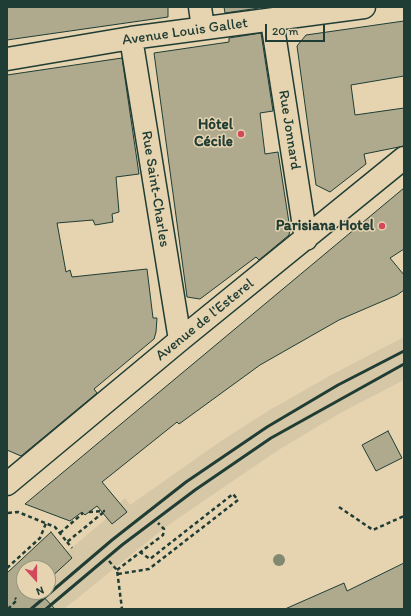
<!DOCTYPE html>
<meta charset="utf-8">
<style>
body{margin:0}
#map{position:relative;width:411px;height:616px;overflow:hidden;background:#e6d4b1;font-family:Itim,sans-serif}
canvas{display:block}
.frame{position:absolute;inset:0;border:8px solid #1f3d34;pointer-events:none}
.north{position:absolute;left:16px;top:560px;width:40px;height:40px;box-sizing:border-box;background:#e6d4b1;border:1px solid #96987f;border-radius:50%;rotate:159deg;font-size:11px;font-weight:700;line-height:16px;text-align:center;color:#1f3d34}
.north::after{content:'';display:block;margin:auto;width:14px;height:18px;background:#d1495b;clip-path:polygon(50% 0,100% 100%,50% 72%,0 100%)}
.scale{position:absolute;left:265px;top:24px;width:60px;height:18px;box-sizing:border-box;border:2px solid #1f3d34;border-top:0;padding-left:5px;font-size:12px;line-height:14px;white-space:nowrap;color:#1f3d34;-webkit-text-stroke:3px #e6d4b1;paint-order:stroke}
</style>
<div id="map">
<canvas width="411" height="616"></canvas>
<div class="frame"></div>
<div class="north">N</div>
<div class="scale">20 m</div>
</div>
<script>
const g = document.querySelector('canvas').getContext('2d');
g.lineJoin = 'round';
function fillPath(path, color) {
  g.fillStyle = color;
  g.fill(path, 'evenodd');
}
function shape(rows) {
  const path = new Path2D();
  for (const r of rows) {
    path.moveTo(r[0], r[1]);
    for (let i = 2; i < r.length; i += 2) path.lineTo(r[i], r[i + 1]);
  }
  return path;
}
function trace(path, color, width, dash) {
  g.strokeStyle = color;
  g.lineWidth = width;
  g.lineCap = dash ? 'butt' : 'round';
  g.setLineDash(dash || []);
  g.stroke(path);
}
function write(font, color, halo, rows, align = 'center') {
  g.font = font + ' Itim,sans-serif';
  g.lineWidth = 3;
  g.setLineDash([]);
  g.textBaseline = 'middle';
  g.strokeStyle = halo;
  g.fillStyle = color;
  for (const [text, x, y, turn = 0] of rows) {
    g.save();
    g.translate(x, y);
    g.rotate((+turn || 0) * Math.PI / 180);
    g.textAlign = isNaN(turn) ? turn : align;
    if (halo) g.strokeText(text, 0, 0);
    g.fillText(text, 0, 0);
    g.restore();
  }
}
const built = shape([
 [404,337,404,380,342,412,280,449,221,489,167,526,64,609,7,609,24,592,48,592,48,568,107,518,105,515,125,498,130,505,221,441,268,411,333,374]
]);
const building = shape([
 [7,7,168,7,168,17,7,40,7,7],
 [224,7,259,7,259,8,225,13,224,7],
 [404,21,404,76,351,85,355,115,404,108,404,146,364,154,366,164,330,192,316,185,297,46,306,35,404,21],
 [261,33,273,111,260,113,265,154,278,152,290,229,289,235,259,260,256,257,200,299,187,297,154,53,229,42,229,38,261,33],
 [122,58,139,174,116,177,119,212,112,214,113,222,95,225,93,220,57,223,66,272,70,270,72,277,147,269,153,318,157,318,156,332,154,339,94,389,97,393,21,456,7,450,7,75,122,58],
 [404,188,404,249,390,258,404,275,404,290,397,295,339,320,260,365,179,424,177,422,102,482,127,512,112,524,97,506,85,515,82,512,70,521,25,504,404,188],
 [388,431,402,458,376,471,362,445,388,431],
 [51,532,72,558,48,580,48,568,24,568,24,592,39,592,55,609,7,609,7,573,51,532],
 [404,563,404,609,285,609,344,583,347,591,404,563]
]);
const path = shape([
 [339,507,373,530,404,516],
 [89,512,105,511],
 [8,513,18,512,55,527,67,542,105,511],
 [60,533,83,513],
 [67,542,72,548],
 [109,561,117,570,122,609],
 [7,568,40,538,46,523],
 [117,570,163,535,164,529,158,523],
 [118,574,149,569,238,500,233,494,150,559,140,552],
 [8,609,17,600,15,598]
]);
const minor = shape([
 [200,7,203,28],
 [272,21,306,239],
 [131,38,180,340],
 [7,59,131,38,364,7],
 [7,484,180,340,404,158]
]);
const rail = shape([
 [31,609,112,540,186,482,267,427,338,385,404,351],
 [46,609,122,545,195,490,271,438,404,364]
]);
const trees = [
 [279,560]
];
const markers = [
 [241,134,4,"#d1495b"],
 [382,226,4,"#d1495b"]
];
const streetNames = [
 ["Avenue Louis Gallet",185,32,-8],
 ["Rue Jonnard",289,130,81],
 ["Rue Saint-Charles",155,189,81],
 ["Avenue de l'Esterel",205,320,-39]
];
const poiNames = [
 ["Hôtel",233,125],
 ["Cécile",233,142],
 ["Parisiana Hotel",374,226]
];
fillPath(built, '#d6c7a6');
fillPath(building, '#afaa8e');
trace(building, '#1f3d34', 1);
trace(minor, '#1f3d34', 25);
trace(path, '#1f3d34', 2.5, [4, 3]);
trace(minor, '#e6d4b1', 22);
trace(rail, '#1f3d34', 3);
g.fillStyle = '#828872';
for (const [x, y] of trees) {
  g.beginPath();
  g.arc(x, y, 6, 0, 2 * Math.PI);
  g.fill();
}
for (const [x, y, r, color] of markers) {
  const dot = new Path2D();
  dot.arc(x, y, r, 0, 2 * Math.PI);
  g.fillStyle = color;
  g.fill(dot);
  trace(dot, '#e6d4b1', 1.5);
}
write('15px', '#1f3d34', '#e6d4b1', streetNames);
write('bold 15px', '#1f3d34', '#e6d4b1', poiNames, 'right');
</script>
